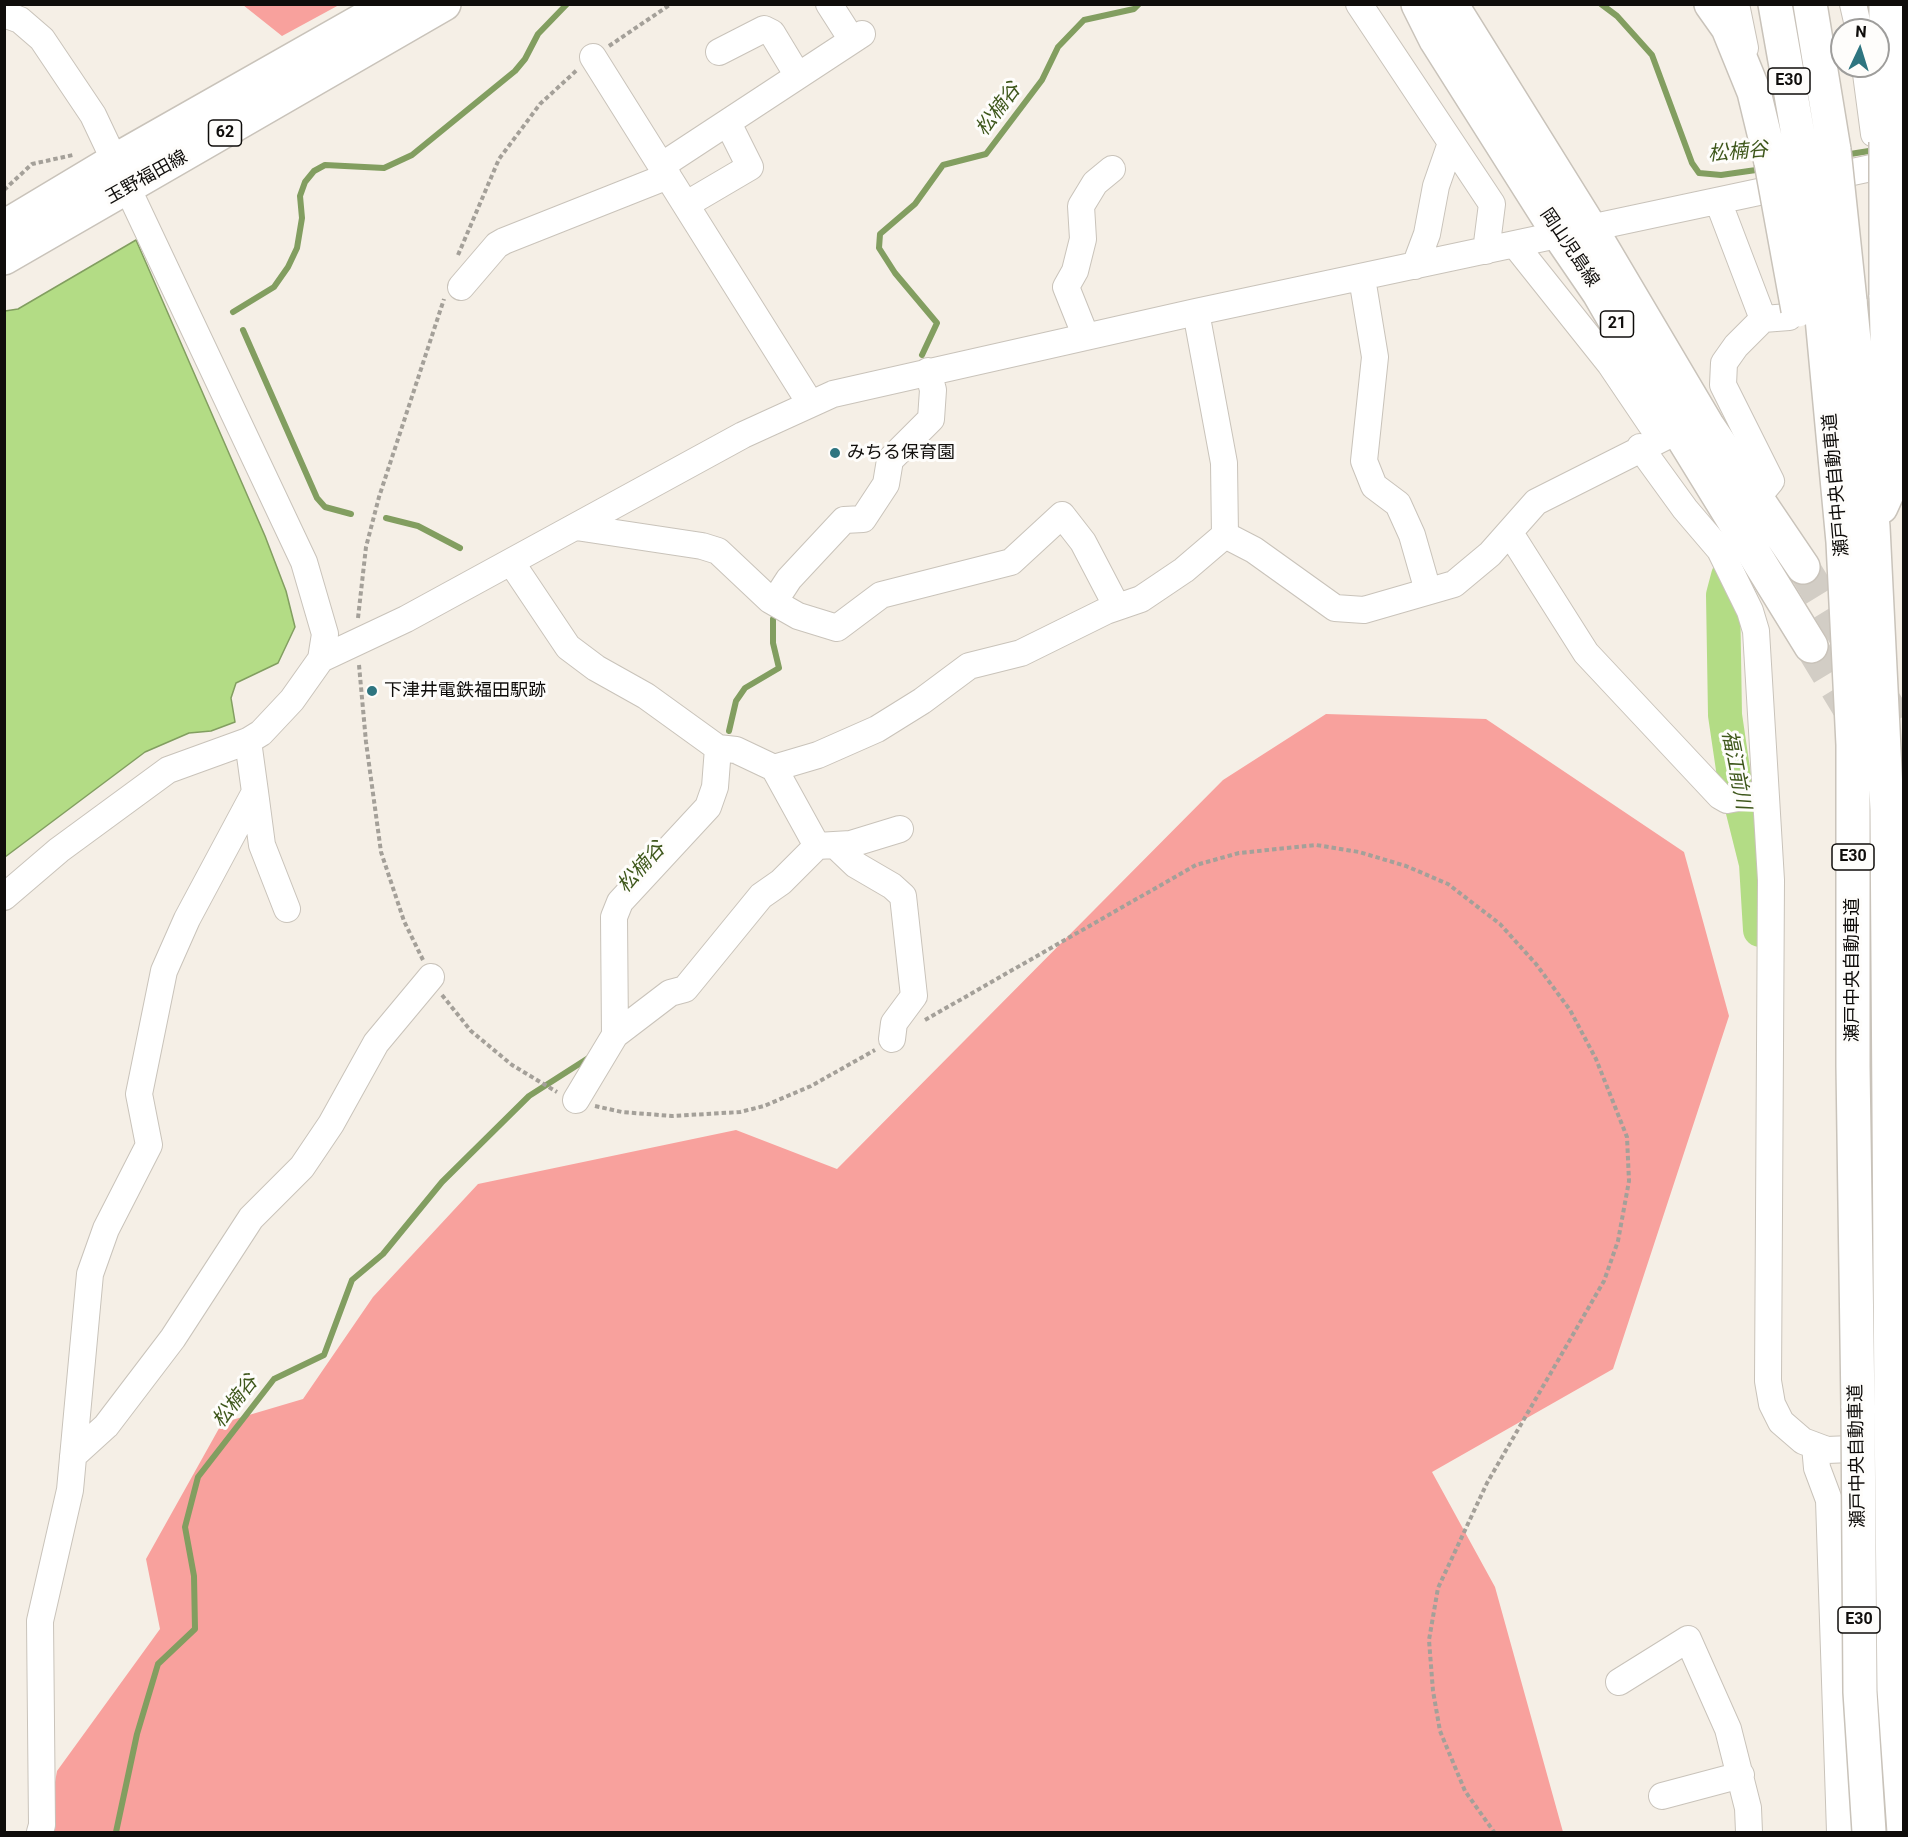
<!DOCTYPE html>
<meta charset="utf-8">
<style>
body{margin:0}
#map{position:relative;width:1908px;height:1837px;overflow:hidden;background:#f5efe6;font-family:Roboto,sans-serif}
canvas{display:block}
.frame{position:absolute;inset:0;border:6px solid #0f0d0b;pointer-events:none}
.north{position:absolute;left:1830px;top:18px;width:60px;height:60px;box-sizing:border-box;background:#fefdfb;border:2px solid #9e9d9b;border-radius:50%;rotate:4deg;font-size:16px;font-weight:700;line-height:24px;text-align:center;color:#0f0d0b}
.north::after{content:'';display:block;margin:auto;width:21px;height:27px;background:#2e7580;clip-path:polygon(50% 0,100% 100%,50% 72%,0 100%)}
</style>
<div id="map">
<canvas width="1908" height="1837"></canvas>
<div class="frame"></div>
<div class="north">N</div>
</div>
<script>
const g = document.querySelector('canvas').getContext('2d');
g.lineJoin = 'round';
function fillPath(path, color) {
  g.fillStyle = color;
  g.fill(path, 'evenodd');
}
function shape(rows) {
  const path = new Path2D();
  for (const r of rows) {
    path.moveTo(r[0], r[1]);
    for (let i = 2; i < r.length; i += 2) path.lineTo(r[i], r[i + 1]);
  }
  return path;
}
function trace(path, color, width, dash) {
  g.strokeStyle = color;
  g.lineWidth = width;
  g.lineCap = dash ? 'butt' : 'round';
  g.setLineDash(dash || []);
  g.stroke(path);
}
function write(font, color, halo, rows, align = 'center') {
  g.font = font + ' Roboto,"Noto Sans JP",sans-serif';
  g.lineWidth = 6;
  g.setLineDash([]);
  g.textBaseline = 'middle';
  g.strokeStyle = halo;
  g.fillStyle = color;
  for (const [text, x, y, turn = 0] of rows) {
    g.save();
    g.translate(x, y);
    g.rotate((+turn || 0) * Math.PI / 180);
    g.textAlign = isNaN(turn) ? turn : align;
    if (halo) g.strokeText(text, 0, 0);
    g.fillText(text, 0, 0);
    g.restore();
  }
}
const green = shape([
 [243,5,339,5,282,36],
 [1326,714,1486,719,1684,852,1729,1016,1613,1369,1432,1472,1495,1587,1563,1832,46,1832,57,1771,160,1629,146,1559,222,1423,303,1399,373,1297,478,1184,736,1130,837,1169,1223,780]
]);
const water = shape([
 [136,240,265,536,286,591,295,627,278,663,236,683,231,698,235,722,211,731,189,733,145,752,5,857,5,311,18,309,136,240]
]);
const stream = shape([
 [1601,4,1617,16,1652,55,1692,163,1699,173,1721,175,1763,169],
 [1844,155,1875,150],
 [233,312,274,287,288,267,297,248,302,218,300,196,305,182,314,171,325,165,384,168,412,155,515,71,525,59,538,34,567,4],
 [243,330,317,498,325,507,351,514],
 [922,355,937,323,895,273,879,248,880,234,915,204,943,165,986,154,1042,80,1058,47,1084,20,1134,9,1139,4],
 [386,518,418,526,460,548],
 [729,731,736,701,745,688,779,668,773,643,773,619,777,610],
 [116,1832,137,1734,158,1664,195,1629,194,1576,185,1527,198,1477,274,1379,324,1355,352,1280,383,1254,442,1182,529,1096,590,1057]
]);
const river = shape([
 [1728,576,1723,595,1725,715,1734,776,1756,864,1760,930]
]);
const majorTunnel = shape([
 [1803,567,1904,733],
 [1811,646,1904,799]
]);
const path = shape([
 [609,46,671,4],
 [4,190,32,164,73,155],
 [458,255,499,159,540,104,577,70],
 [358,618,366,547,379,497,444,299],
 [359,665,366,742,381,852,404,921,423,960],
 [442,995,471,1031,512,1065,557,1092],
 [925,1020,1196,865,1239,853,1316,845,1359,852,1406,866,1448,884,1500,924,1536,964,1570,1010,1596,1059,1627,1137,1629,1181,1618,1241,1604,1281,1487,1483,1438,1588,1429,1640,1433,1691,1440,1731,1465,1791,1494,1832],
 [595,1106,622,1112,672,1116,740,1112,764,1106,811,1086,875,1050]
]);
const minor = shape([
 [829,4,852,40],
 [1359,4,1492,204,1486,251],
 [1736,4,1745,48],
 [1853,4,1859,30],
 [4,14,20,20,42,39,93,115,304,562,325,634,321,659,292,700,261,733,248,741,168,770,59,850,4,897],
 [719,52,764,29,772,33,798,76],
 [593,57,810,403],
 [1865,66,1874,134],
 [661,166,862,34],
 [1718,201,1763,319],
 [687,204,750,167,728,123],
 [1516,246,1610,364,1660,438],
 [1415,266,1427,234,1436,186,1451,143],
 [1362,278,1375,357,1364,461,1374,486,1398,504,1412,535,1428,591],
 [461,287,497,245,504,241,668,176],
 [1196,312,1224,463,1225,535],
 [1086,337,1066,287,1075,271,1083,239,1081,206,1095,183,1112,169],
 [1640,447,1685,509,1720,550,1750,611,1756,631,1771,880,1768,1381,1772,1404,1781,1422,1803,1441,1827,1450,1875,1448],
 [1756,499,1771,481,1723,385,1724,363,1736,346,1763,319,1789,317],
 [576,527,702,546,718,551,770,600,798,616,837,628,881,595,1011,562,1062,515,1083,542,1117,607],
 [1510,533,1586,653,1720,796,1727,800,1764,793],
 [1225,535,1254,550,1335,608,1364,610,1454,584,1490,554,1536,502,1695,422],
 [511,562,568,647,596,668,646,696,718,748,736,750,774,768,818,755,877,729,922,701,969,666,1021,653,1106,611,1141,599,1184,570,1225,535],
 [774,602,789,579,844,520,863,519,886,484,890,460,931,419,933,390,928,371],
 [321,659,406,619,743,435,833,394,1196,312,1904,161],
 [774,768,817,846],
 [255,792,262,845,287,909],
 [835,845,856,865,892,886,903,896,914,996,894,1023,892,1039],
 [615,1035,670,993,685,989,761,896,781,882,817,846,851,844,900,829],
 [576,1100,615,1035,614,917,620,902,708,807,715,787,718,748],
 [1815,1446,1817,1468,1829,1500,1840,1832],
 [73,1456,106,1426,173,1338,251,1218,302,1167,331,1124,376,1043,431,977],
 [1619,1682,1688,1639,1728,1729,1748,1808,1749,1832],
 [1662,1796,1741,1775],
 [40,1832,42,1825,40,1621,70,1490,90,1274,106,1229,149,1145,139,1094,164,971,187,919,255,792,248,741]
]);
const major = shape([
 [1418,4,1436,40,1560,236,1599,293,1678,430,1811,646],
 [1451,4,1591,229,1707,425,1803,567],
 [4,227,116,160,391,4],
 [4,258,444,4]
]);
const highway = shape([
 [1711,4,1728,28,1754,92,1771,162],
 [1775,4,1802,157],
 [1810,4,1834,150],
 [1886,142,1886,4],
 [1850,301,1873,527,1887,810,1891,1408],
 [1821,307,1843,542,1853,745,1853,1066,1858,1408],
 [1881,507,1891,485,1886,295]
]);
const highwayBridge = shape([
 [1886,142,1886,295],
 [1834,150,1850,301],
 [1802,157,1821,307],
 [1771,162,1798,310],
 [1858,1408,1860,1692,1869,1832],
 [1891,1408,1894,1689,1904,1832]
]);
const markers = [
 [835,453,6,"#2e7580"],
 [372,691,6,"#2e7580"]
];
const shields = [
 [1789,81,42],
 [225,133,33],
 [1617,324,33],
 [1853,857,42],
 [1859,1620,42]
];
const shieldNames = [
 ["E30",1789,81],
 ["62",225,133],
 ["21",1617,324],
 ["E30",1853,857],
 ["E30",1859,1620]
];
const streetNames = [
 ["玉野福田線",147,178,-29],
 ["岡山児島線",1569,248,56],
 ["瀬戸中央自動車道",1837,485,-95],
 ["瀬戸中央自動車道",1853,970,-90],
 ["瀬戸中央自動車道",1858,1456,-91]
];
const poiNames = [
 ["みちる保育園",847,453],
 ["下津井電鉄福田駅跡",384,691]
];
const waterNames = [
 ["松楠谷",999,110,-53],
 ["松楠谷",1738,153,-5],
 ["福江前川",1735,770,79],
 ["松楠谷",642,868,-48],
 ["松楠谷",236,1402,-52]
];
fillPath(green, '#f8a19d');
fillPath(water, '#b3dc85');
trace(water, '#829e60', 1.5);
trace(stream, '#829e60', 6);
trace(river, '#b3dc85', 34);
trace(majorTunnel, '#d2cdc5', 33, [33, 16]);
trace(minor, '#c9c3ba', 28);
trace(major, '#c9c3ba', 36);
trace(highway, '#c9c3ba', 36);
trace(path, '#a4a099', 4, [4.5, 3]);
trace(minor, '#fff', 26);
trace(major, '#fff', 33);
trace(highway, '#fff', 33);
trace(highwayBridge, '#c9c3ba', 36, []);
trace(highwayBridge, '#fff', 33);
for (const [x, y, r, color] of markers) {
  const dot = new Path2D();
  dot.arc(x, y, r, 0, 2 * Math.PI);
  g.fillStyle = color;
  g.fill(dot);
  trace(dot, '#fefdfb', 2);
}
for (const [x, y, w] of shields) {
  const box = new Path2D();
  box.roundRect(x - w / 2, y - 13, w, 26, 4.5);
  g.fillStyle = '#fefdfb';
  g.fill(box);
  trace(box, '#0f0d0b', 1.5);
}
write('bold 16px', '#0f0d0b', null, shieldNames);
write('18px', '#0f0d0b', '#fefdfb', streetNames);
write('18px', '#0f0d0b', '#fefdfb', poiNames, 'left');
write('italic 20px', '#3e571b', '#fefdfb', waterNames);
</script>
